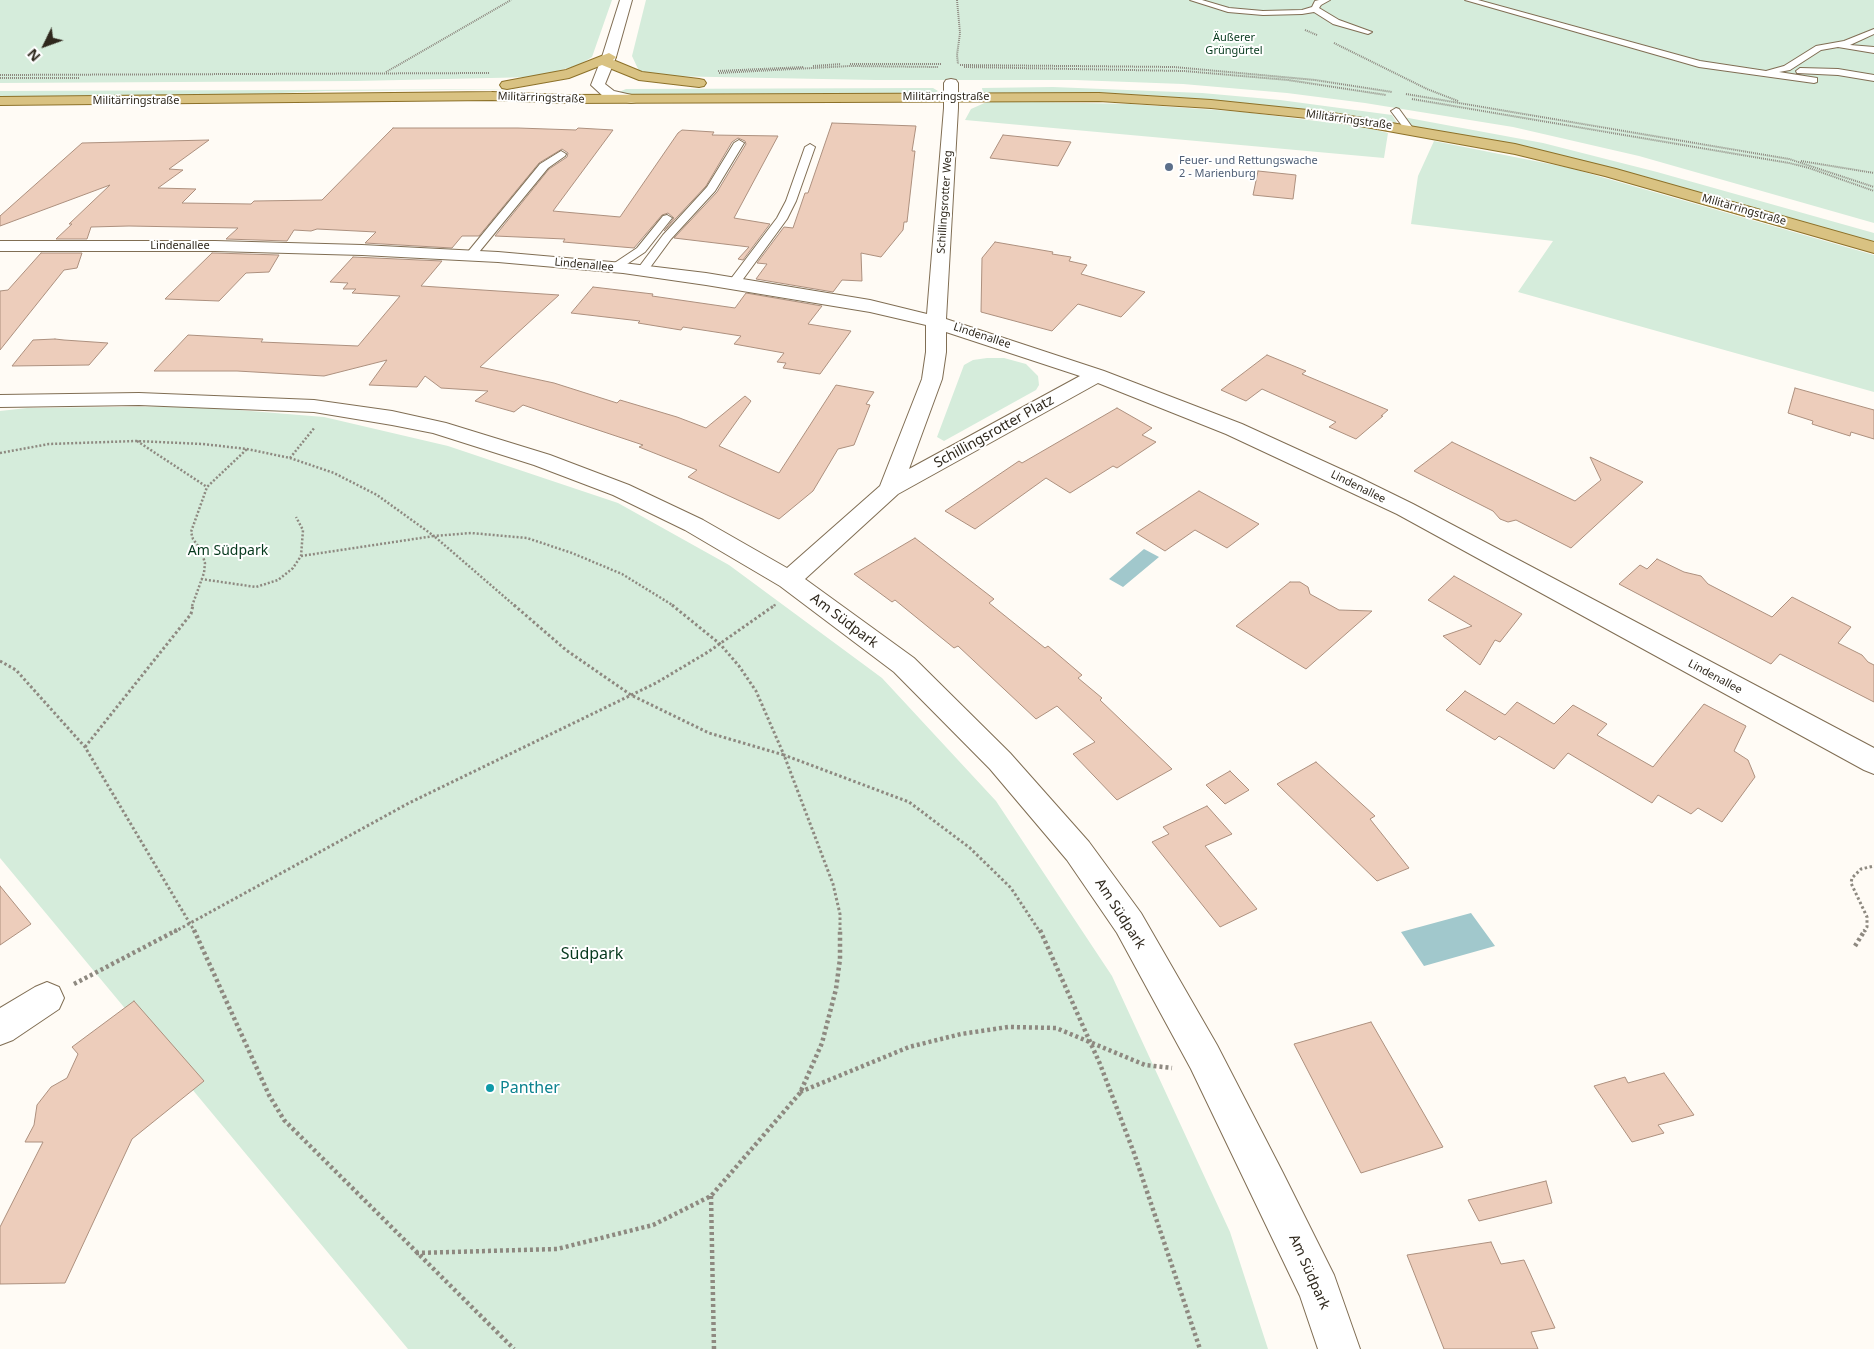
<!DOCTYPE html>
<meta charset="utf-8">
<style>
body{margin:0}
#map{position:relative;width:1874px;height:1349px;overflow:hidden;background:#fffbf5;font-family:"Noto Sans",sans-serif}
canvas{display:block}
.north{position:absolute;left:20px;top:20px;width:50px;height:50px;-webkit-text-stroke:4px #fff;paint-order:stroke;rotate:228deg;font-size:14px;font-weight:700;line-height:20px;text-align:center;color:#2f281d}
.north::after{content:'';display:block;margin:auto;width:18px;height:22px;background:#2f281d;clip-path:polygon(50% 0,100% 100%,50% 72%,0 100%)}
</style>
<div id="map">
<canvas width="1874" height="1349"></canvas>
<div class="north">N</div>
</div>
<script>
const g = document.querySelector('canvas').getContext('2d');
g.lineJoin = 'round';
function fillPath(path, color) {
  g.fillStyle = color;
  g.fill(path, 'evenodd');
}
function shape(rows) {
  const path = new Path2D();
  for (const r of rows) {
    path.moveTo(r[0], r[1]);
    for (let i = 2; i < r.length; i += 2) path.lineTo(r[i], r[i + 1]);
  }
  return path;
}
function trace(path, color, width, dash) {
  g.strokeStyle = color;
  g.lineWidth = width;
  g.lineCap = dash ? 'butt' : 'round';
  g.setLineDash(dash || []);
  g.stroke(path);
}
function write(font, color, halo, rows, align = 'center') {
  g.font = font + ' "Noto Sans",sans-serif';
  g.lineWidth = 4;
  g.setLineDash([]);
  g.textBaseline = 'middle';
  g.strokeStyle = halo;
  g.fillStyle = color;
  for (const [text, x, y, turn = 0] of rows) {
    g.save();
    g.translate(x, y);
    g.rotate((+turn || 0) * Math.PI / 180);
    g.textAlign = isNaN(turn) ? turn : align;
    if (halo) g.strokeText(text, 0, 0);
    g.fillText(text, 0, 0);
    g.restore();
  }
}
const green = shape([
 [0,0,612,0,592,57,579,65,535,77,356,81,0,83],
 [646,0,1874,0,1874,223,1639,156,1513,127,1365,103,1287,93,1183,84,1075,80,876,80,662,76,639,71,632,56],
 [1053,87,1202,93,1280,100,1392,115,1397,123,1330,113,1241,103,1141,95,983,94,982,88],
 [924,88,933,88,938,91,933,94,633,95,619,92,626,89],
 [568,89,326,91,192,97,0,98,0,91],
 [989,101,1130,104,1244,112,1365,127,1388,133,1384,158,965,120,971,109],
 [1403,117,1543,143,1657,172,1874,233,1874,242,1596,164,1516,145,1411,126],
 [1434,141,1570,168,1874,255,1874,392,1518,292,1553,241,1411,224,1418,176],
 [987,358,1004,358,1026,364,1038,376,1039,385,1036,390,944,441,937,437,964,365,973,360],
 [189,406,324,417,448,446,618,503,729,565,882,678,996,801,1112,976,1230,1232,1268,1349,408,1349,0,858,0,411,27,408]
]);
const water = shape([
 [1144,549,1159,557,1123,587,1109,579],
 [1471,913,1495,946,1424,966,1401,932]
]);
const building = shape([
 [832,123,916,126,912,151,915,151,907,222,904,222,903,230,881,257,861,253,862,281,842,280,833,292,756,279,767,264,757,263,784,227,793,228,805,193,808,193,832,123],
 [393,128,518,128,576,130,578,128,613,130,553,211,620,217,678,133,682,130,714,132,712,135,778,136,734,218,770,224,743,260,738,259,749,247,674,238,717,192,746,144,745,141,738,138,732,142,706,186,664,231,674,218,668,213,662,215,634,248,563,242,565,239,495,236,549,169,567,157,568,153,562,149,539,163,479,236,462,236,452,248,365,243,376,232,317,229,311,231,294,230,287,241,226,239,238,228,129,226,91,227,87,239,56,239,72,224,69,224,110,185,0,226,0,216,82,143,209,140,169,169,183,170,158,188,196,189,182,203,251,204,254,201,322,200,393,128],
 [1003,135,1071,142,1058,166,990,158,1003,135],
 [1258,171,1296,175,1293,199,1253,195,1258,171],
 [995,242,1053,252,1052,254,1071,257,1069,261,1087,265,1081,274,1145,292,1121,317,1078,304,1052,331,981,312,982,258,995,242],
 [41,253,82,253,77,268,64,270,0,350,0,291,8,290,41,253],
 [212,253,215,253,279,255,269,272,246,273,219,301,165,299,212,253],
 [353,257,442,261,421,286,559,295,480,367,554,383,617,403,620,400,677,417,706,428,745,396,751,401,719,446,779,473,836,385,874,392,866,404,870,405,854,445,838,449,813,491,779,519,688,477,697,470,639,447,643,445,523,405,514,412,475,401,488,391,441,388,425,376,417,387,369,385,387,360,324,376,237,371,154,371,188,335,263,339,261,342,358,346,400,296,352,293,356,289,343,289,348,283,330,282,353,257],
 [593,287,653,294,652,296,735,308,746,293,822,306,808,324,851,331,820,374,783,368,786,363,777,362,784,353,734,344,741,336,683,327,681,330,638,323,640,321,571,313,593,287],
 [55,339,64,340,108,343,89,365,12,366,33,340,55,339],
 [1267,355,1306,371,1302,374,1388,410,1381,416,1383,416,1356,439,1329,427,1336,422,1262,389,1246,401,1221,390,1267,355],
 [1795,388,1874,410,1874,439,1851,432,1850,436,1812,424,1813,421,1788,413,1795,388],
 [1117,408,1152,428,1142,435,1156,442,1117,468,1113,466,1070,493,1046,478,975,529,945,511,1019,461,1022,463,1117,408],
 [1452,442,1575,501,1601,480,1590,457,1643,482,1571,548,1516,520,1508,522,1500,519,1493,511,1414,471,1452,442],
 [1199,491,1259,524,1227,548,1195,530,1165,551,1136,533,1199,491],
 [915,538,994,599,989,603,1045,648,1048,646,1082,675,1078,678,1102,698,1100,700,1172,769,1117,800,1073,754,1095,742,1057,706,1036,719,958,646,954,648,895,600,892,602,854,574,915,538],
 [1657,559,1684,572,1701,576,1708,584,1772,617,1792,597,1851,627,1838,643,1862,655,1868,662,1874,665,1874,702,1780,654,1771,664,1619,584,1640,565,1647,569,1657,559],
 [1454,576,1522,614,1500,642,1495,640,1480,665,1443,636,1472,626,1428,600,1454,576],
 [1290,582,1300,582,1308,587,1310,594,1339,610,1372,611,1306,669,1236,626,1290,582],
 [1465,691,1505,715,1517,702,1554,724,1573,705,1607,724,1597,735,1653,767,1704,704,1746,726,1734,751,1748,760,1755,777,1722,822,1698,808,1691,814,1658,795,1652,803,1568,753,1554,769,1499,736,1495,740,1446,710,1465,691],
 [1316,762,1375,816,1370,819,1409,868,1377,881,1277,784,1316,762],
 [1230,771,1249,790,1225,804,1206,785,1230,771],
 [1207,806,1232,834,1205,846,1257,909,1220,927,1152,842,1169,834,1163,827,1207,806],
 [0,886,31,924,0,945,0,886],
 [134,1001,204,1081,132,1139,65,1283,0,1284,0,1227,43,1142,25,1142,34,1125,37,1105,51,1087,67,1078,78,1054,72,1047,134,1001],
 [1371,1022,1443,1147,1361,1173,1294,1044,1371,1022],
 [1664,1073,1694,1115,1658,1125,1664,1133,1632,1142,1594,1086,1625,1077,1628,1083,1664,1073],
 [1546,1181,1552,1203,1479,1221,1468,1200,1546,1181],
 [1491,1242,1501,1264,1524,1260,1555,1328,1531,1332,1538,1349,1444,1349,1407,1255,1491,1242]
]);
const pathFar3 = shape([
 [957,0,960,33,957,55,958,64],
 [1305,30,1317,35],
 [1334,43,1427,89,1458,101],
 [850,64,941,64],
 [960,65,1174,67,1315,80,1392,92],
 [813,66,841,64],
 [964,67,1184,71,1288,80,1386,95],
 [718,71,804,67],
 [386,72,511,0],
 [719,73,850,66,938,67],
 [0,75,489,73],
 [0,78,80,78],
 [1406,94,1789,159,1874,187],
 [1412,99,1789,163,1809,168,1874,191],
 [1801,161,1874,173]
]);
const pathFar2 = shape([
 [137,441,207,487],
 [0,453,49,444,136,441,203,444,247,449,290,458,334,473,377,495,434,536,471,533,527,538,572,553,622,574,674,606],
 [290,458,315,427],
 [301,556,434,536,515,606],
 [201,579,256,587,278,580,293,568,301,556,303,530,296,517],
 [192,606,204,573,205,563,201,550,193,539,191,532,207,487,247,449],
 [774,606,776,603]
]);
const pathFar1 = shape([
 [514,605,566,650,631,695,709,733,784,755,833,884,840,914,840,932],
 [672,605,720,644,739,666,756,691,784,755,909,802,970,848,1011,888,1040,932],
 [0,661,16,670,85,747,195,932],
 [85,747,191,614,193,605],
 [174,932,409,803,656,683,708,652,775,605],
 [1864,932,1867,927,1867,917,1851,883,1852,878,1861,869,1874,866]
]);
const path = shape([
 [194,930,269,1095,284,1120,514,1349],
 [1040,930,1100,1064,1134,1153,1200,1349],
 [1855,946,1865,930],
 [74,984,177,930],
 [800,1092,909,1047,961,1034,1008,1027,1056,1028,1145,1065,1172,1068],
 [711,1196,714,1349],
 [416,1253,557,1249,653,1225,711,1196,800,1093,822,1043,836,989,840,959,840,930]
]);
const lane = shape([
 [1190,0,1202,0,1229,8,1263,11,1302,10,1312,7,1315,1,1319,0,1330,0,1321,5,1319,8,1339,20,1372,32,1368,34,1333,24,1314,12,1302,14,1263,15,1228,12,1190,0],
 [1465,0,1478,0,1700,61,1766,71,1784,66,1816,46,1844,41,1874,29,1874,34,1850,45,1874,47,1874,53,1838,47,1821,50,1790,70,1779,72,1817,78,1817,82,1814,83,1699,67,1465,0],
 [1800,68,1838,69,1874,75,1874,81,1838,75,1797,73,1796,71,1800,68],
 [1396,108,1399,109,1412,127,1412,131,1406,131,1391,111,1396,108],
 [739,140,744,143,715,191,671,239,646,273,638,273,636,271,663,235,707,187,734,143,739,140],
 [810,144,815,147,796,201,787,219,738,286,730,286,728,283,730,280,777,218,786,201,805,147,810,144],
 [561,151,566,154,565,156,548,168,475,257,467,257,465,255,467,253,540,164,561,151],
 [667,215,672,218,645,252,618,270,610,270,608,268,610,266,637,248,663,216,667,215]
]);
const street = shape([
 [951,79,956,80,958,83,958,108,946,319,1104,371,1242,424,1358,477,1413,504,1874,748,1874,774,1864,770,1397,514,1226,434,1098,383,898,494,805,579,914,658,1010,753,1089,842,1141,913,1217,1045,1282,1171,1334,1275,1360,1349,1318,1349,1300,1296,1191,1069,1117,933,1067,860,990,769,894,672,780,586,685,530,613,495,534,465,433,433,392,425,314,412,139,405,0,407,0,395,139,393,314,400,392,411,446,423,550,455,629,485,703,520,787,568,880,486,922,379,926,352,926,325,870,312,706,285,623,273,498,262,362,255,215,251,0,251,0,241,215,241,362,245,498,252,623,263,706,273,870,300,927,314,944,108,944,83,946,80,951,79],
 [946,332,1080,376,909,469,942,379,946,352,946,332],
 [47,982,59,987,64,998,59,1009,13,1040,0,1045,0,1008,35,987,47,982]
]);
const secondary = shape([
 [620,0,632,0,616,57,605,84,614,91,636,96,638,99,636,102,631,103,604,97,591,85,602,57,620,0]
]);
const primary = shape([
 [609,53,616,57,613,60,642,72,699,79,704,80,706,83,704,86,699,87,639,80,602,65,569,78,507,89,502,88,500,85,502,82,507,81,566,70,609,53],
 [492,92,565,95,1099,93,1211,100,1327,112,1515,144,1616,169,1874,242,1874,253,1605,176,1515,154,1327,120,1211,108,1099,101,565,103,492,100,0,105,0,97,492,92]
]);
const markers = [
 [1169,167,5,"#5c6f8a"],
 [490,1088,5,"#0f9aa8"]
];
const farParknames = [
 ["Äußerer",1234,38],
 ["Grüngürtel",1234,51]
];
const farStreetnames = [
 ["Militärringstraße",946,97],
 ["Militärringstraße",541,98,2],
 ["Militärringstraße",136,101],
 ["Militärringstraße",1349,120,8],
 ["Schillingsrotter Weg",945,202,-86],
 ["Militärringstraße",1744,210,16],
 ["Lindenallee",180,246],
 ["Lindenallee",584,265,5],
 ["Lindenallee",982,336,18],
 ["Lindenallee",1358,487,26],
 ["Lindenallee",1715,677,28]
];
const farServicenames = [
 ["Feuer- und Rettungswache",1179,161],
 ["2 - Marienburg",1179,174]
];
const streetNames = [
 ["Schillingsrotter Platz",994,432,-29],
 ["Am Südpark",844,621,37],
 ["Am Südpark",1120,914,57],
 ["Am Südpark",1309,1272,66]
];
const parkNames = [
 ["Am Südpark",228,551]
];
const nearParknames = [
 ["Südpark",592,954]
];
const nearCulturenames = [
 ["Panther",500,1088]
];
fillPath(green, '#d5ecdb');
fillPath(water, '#a1c8cc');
fillPath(building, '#edcdbb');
trace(building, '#ad907e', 1);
trace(lane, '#806e54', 2);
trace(street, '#806e54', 2);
trace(secondary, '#806e54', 2);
trace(primary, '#8d7129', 2);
trace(pathFar3, '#8e8980', 2, [1, 1]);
trace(pathFar2, '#8e8980', 2.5, [2, 2]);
trace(pathFar1, '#8e8980', 3, [2.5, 2.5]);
trace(path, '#8e8980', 4.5, [3, 3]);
fillPath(lane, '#fff');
fillPath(street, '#fff');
fillPath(secondary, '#fff');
fillPath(primary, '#d9c282');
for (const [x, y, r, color] of markers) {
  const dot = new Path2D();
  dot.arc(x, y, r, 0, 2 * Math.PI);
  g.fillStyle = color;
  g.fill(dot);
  trace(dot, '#fff', 2);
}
write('11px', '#05381c', '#fff', farParknames);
write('11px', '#2f281d', '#fff', farStreetnames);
write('11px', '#4e5e75', '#fff', farServicenames, 'left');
write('14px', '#2f281d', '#fff', streetNames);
write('14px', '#05381c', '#fff', parkNames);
write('16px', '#05381c', '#fff', nearParknames);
write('16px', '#0d838f', '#fff', nearCulturenames, 'left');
</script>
